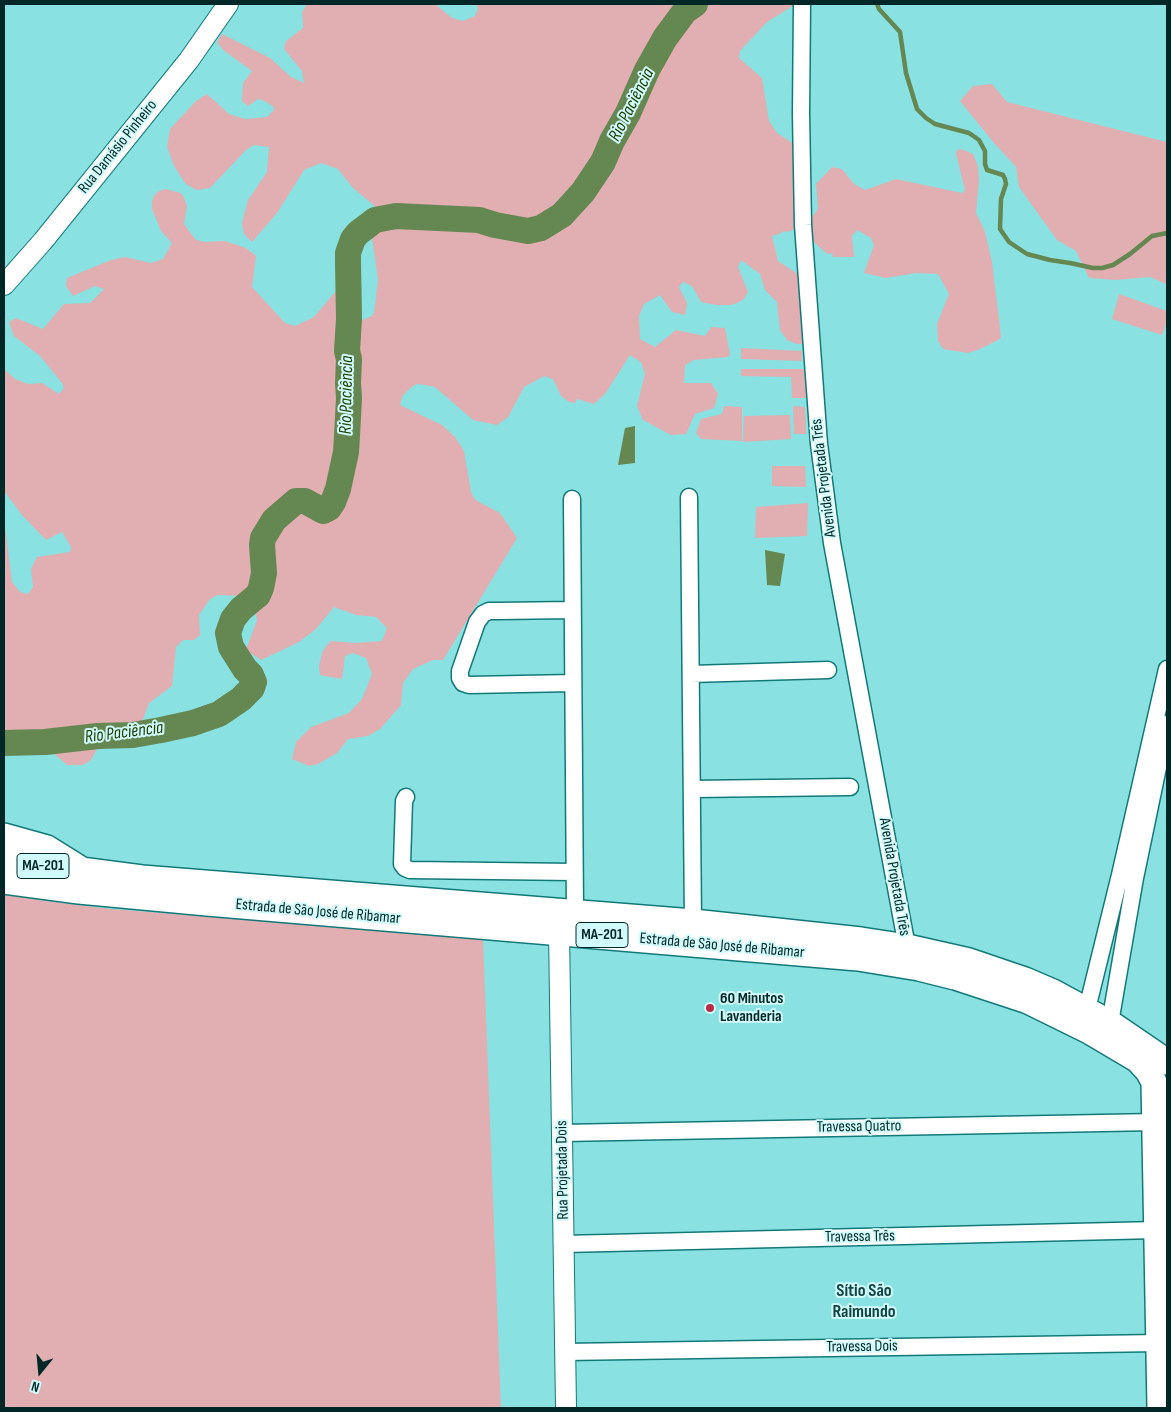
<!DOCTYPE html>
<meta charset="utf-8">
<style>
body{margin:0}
#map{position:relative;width:1171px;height:1412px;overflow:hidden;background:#89e2e1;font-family:"Sofia Sans Condensed",sans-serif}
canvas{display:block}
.frame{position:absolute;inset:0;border:5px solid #002727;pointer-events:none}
.north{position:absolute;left:15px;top:1347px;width:50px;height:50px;-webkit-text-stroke:4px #d1fbfa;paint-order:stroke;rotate:197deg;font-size:14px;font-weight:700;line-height:20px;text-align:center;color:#002727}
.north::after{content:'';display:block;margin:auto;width:18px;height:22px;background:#002727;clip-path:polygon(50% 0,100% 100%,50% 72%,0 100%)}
</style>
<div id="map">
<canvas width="1171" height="1412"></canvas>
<div class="frame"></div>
<div class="north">N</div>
</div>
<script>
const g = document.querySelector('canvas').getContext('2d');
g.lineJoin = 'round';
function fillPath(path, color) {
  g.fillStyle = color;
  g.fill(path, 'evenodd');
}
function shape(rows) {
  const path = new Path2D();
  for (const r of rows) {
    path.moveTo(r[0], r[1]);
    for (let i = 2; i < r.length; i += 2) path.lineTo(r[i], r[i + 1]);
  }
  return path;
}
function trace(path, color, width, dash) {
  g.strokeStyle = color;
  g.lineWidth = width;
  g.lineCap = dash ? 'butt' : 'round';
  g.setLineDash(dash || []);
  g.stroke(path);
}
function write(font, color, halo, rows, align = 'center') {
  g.font = font + ' "Sofia Sans Condensed",sans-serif';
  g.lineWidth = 4;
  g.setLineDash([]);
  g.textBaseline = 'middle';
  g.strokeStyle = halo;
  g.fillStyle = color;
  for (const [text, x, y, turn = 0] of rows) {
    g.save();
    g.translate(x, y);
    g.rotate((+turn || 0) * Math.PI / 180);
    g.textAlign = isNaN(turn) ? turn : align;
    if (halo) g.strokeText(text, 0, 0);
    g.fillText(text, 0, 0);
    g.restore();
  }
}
const green = shape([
 [307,4,435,4,452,18,463,21,475,16,478,9,476,4,796,4,767,22,740,51,739,58,762,78,769,121,777,133,809,154,799,210,793,230,787,232,784,231,779,234,772,236,778,261,796,273,806,285,804,344,797,344,787,340,780,330,777,302,765,290,760,274,741,260,738,267,748,292,744,299,737,303,731,305,716,305,701,302,692,286,683,282,679,287,687,303,685,315,672,312,660,295,644,304,639,316,640,339,655,347,676,330,705,336,711,327,725,328,730,355,728,357,694,360,685,365,684,383,711,383,718,394,714,408,695,414,686,434,671,435,643,420,637,406,645,374,641,362,630,355,605,394,594,404,577,399,575,403,569,402,561,396,553,379,544,376,524,387,508,417,497,425,473,420,435,387,425,385,417,384,413,386,403,395,400,405,442,425,455,437,464,451,471,492,474,498,477,501,500,513,517,538,443,660,433,660,413,669,403,683,401,705,380,729,368,736,348,739,337,753,318,764,309,766,292,759,296,742,311,727,349,713,362,699,372,674,366,658,353,653,345,656,342,679,320,675,319,666,322,653,326,646,331,641,355,643,382,641,387,628,376,617,356,615,334,607,316,629,299,642,261,660,246,650,257,620,253,603,241,596,218,595,210,599,199,615,200,635,194,640,183,640,176,647,172,686,149,703,140,727,127,735,104,736,91,760,83,765,67,765,50,750,46,733,30,730,4,734,4,519,12,582,20,592,28,594,33,587,31,569,37,557,70,552,71,547,62,532,46,540,22,515,4,491,4,369,15,379,28,384,42,383,59,394,64,388,62,383,40,356,14,336,9,322,16,318,43,329,64,304,90,303,104,289,95,286,73,296,66,286,67,278,111,260,125,257,151,263,163,259,172,243,161,231,152,209,152,201,154,196,157,192,165,189,181,193,184,198,187,206,184,224,195,239,203,242,225,241,246,248,256,256,252,287,285,323,295,326,314,317,341,285,360,321,372,316,374,312,378,280,372,238,379,221,378,209,352,187,338,169,321,163,304,170,277,213,252,242,244,234,242,223,248,200,267,172,269,147,254,145,246,150,210,188,197,190,189,186,185,183,174,166,167,147,170,129,196,101,207,94,229,114,245,119,267,117,274,110,273,106,262,100,258,99,248,106,242,101,243,83,252,71,223,50,217,42,222,34,270,58,291,77,304,83,302,71,284,49,286,41,303,28,302,12],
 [992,84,1007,102,1167,142,1167,287,1166,284,1150,277,1115,280,1089,278,1076,251,1057,240,1019,187,1016,167,994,143,960,101,973,86],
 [961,149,973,154,978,166,979,181,976,213,985,232,992,262,1001,336,1000,339,980,349,968,353,943,349,938,341,937,324,949,294,938,274,916,273,886,278,864,273,874,245,871,238,857,230,852,236,854,257,833,257,832,253,827,254,815,243,800,232,805,216,814,215,818,208,816,184,832,167,842,169,854,184,865,190,896,179,962,193,965,190,956,154,957,150],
 [1119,294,1167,311,1167,321,1162,335,1112,319],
 [741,348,802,351,802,361,741,359],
 [741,369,804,369,807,398,792,398,791,377,741,376],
 [724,406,742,407,742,441,701,439,696,433,701,419,722,414],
 [793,406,805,407,806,434,794,434],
 [790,415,791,439,743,442,744,416],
 [772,466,805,466,806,487,772,486],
 [808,503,807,536,755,538,756,507],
 [4,894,46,901,111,909,483,938,501,1408,4,1408]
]);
const water = shape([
 [635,426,635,463,618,465,625,428],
 [765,550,785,554,780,586,767,585]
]);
const stream = shape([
 [877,4,879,9,900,32,906,73,917,109,926,118,935,124,969,133,979,140,985,151,985,164,987,170,1003,175,1005,179,1006,184,1001,199,1000,229,1009,242,1027,254,1050,260,1070,263,1093,268,1102,268,1113,265,1130,254,1152,236,1167,233]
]);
const river = shape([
 [4,743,45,742,98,736,133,735,161,730,193,723,219,714,241,699,252,688,254,682,251,675,245,669,231,647,228,633,233,619,241,609,258,595,261,588,264,573,262,545,263,538,274,520,296,501,305,501,323,511,329,508,333,502,338,489,346,452,347,436,349,398,348,383,349,359,347,351,349,319,348,261,348,253,353,239,358,233,375,220,396,216,479,220,495,225,528,231,541,228,562,215,583,192,603,162,612,141,628,113,647,70,665,38,685,11,695,4]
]);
const minor = shape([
 [802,4,801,114,803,225,819,444,832,543,907,947],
 [689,497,693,922],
 [572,499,575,912],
 [572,610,498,611,489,611,483,614,477,622,460,671,460,678,463,683,469,685,573,683],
 [691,674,828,670],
 [692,789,850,787],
 [406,797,404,801,402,864,405,868,410,870,574,872],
 [1087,1009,1120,875,1167,669],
 [1110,1023,1135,878,1167,724],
 [562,1133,1156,1122],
 [564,1244,1157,1230],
 [565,1352,1159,1343]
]);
const tertiary = shape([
 [4,285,43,241,189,60,228,4],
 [559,931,566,1408]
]);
const primary = shape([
 [4,836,47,848,79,868],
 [4,860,142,878,693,922,861,940,907,947,969,961,1025,980,1053,992,1110,1023,1167,1062],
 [4,881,79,891,207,903,858,958,919,968,955,977,1028,1001,1089,1031,1138,1060,1148,1071,1154,1082,1160,1408]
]);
const markers = [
 [710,1008,5,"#b92847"]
];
const shields = [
 [43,866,52],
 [602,935,52]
];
const shieldNames = [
 ["MA-201",43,866],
 ["MA-201",602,935]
];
const streetNames = [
 ["Rua Damásio Pinheiro",118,147,-51],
 ["Avenida Projetada Três",824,478,-97],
 ["Avenida Projetada Três",894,877,80],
 ["Estrada de São José de Ribamar",318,912,5],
 ["Estrada de São José de Ribamar",722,946,5],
 ["Travessa Quatro",859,1127,-1],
 ["Rua Projetada Dois",563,1170,-91],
 ["Travessa Três",860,1237,-1],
 ["Travessa Dois",862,1347,-1]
];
const poiNames = [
 ["60 Minutos",720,999],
 ["Lavanderia",720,1017]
];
const waterNames = [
 ["Rio Paciência",632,105,-63],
 ["Rio Paciência",347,395,-89],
 ["Rio Paciência",124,733,-7]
];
const neighbourhoodNames = [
 ["Sítio São",864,1291],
 ["Raimundo",864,1312]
];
fillPath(green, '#e1aeb1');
fillPath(water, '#658752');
trace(stream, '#658752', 4.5);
trace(river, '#658752', 26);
trace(minor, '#127979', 19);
trace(tertiary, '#127979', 22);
trace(primary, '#127979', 28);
trace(minor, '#fff', 16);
trace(tertiary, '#fff', 20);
trace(primary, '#fff', 25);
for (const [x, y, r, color] of markers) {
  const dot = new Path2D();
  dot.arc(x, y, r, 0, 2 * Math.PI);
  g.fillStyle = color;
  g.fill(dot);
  trace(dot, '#d1fbfa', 2);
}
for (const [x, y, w] of shields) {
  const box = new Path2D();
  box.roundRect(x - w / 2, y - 12.5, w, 25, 4);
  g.fillStyle = '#d1fbfa';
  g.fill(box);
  trace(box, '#002727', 1);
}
write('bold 15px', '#002727', null, shieldNames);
write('16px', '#002727', '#d1fbfa', streetNames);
write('bold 16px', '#002727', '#d1fbfa', poiNames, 'left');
write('italic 18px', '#1d3d01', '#d1fbfa', waterNames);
write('bold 18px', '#134444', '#d1fbfa', neighbourhoodNames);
</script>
